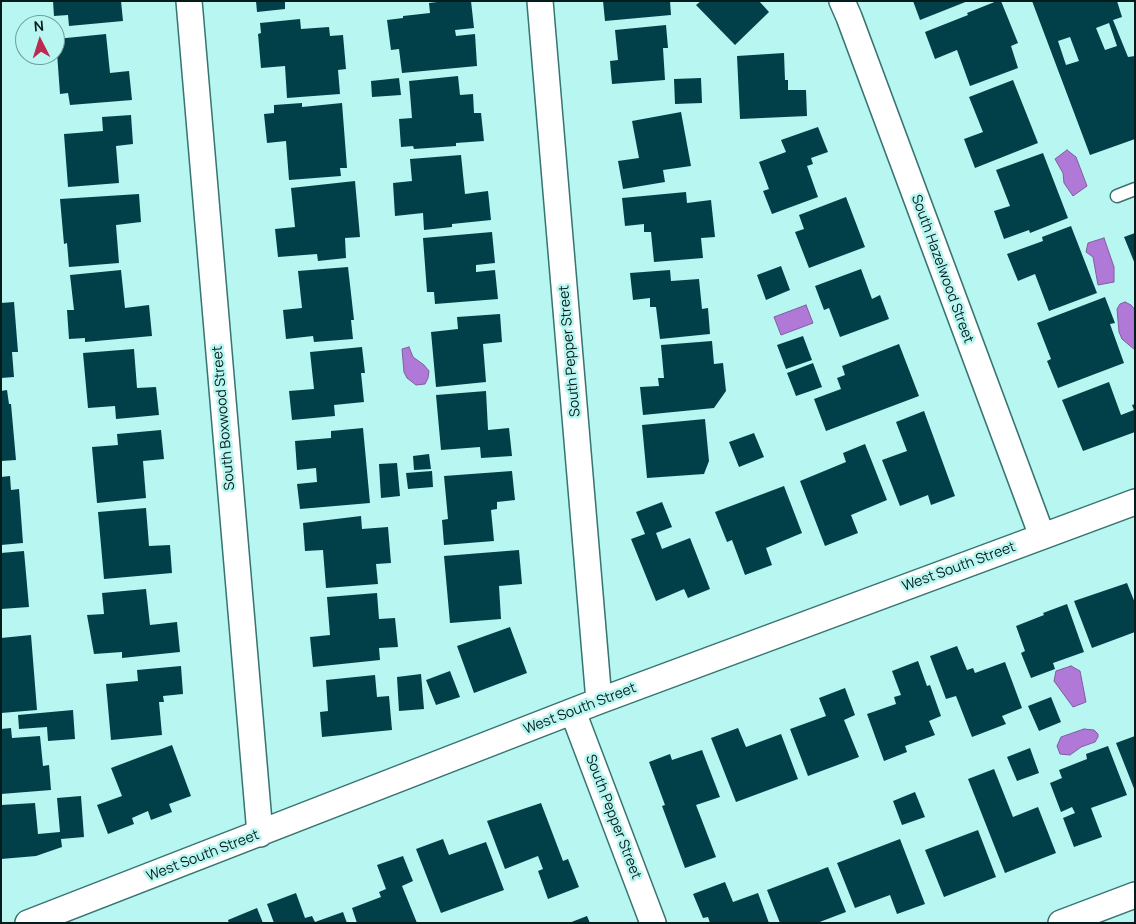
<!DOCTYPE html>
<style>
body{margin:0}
#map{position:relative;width:1136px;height:924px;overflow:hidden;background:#b8f6f1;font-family:Manrope,sans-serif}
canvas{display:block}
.frame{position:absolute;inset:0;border:2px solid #031b1a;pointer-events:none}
.north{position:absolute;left:15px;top:15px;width:50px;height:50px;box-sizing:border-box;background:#b8f6f1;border:1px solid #709e9b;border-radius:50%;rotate:355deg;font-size:14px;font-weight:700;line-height:20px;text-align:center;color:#031b1a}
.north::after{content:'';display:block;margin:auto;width:18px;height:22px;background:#ba2a51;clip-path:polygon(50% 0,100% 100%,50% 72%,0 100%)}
</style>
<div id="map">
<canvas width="1136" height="924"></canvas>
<div class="frame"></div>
<div class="north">N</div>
</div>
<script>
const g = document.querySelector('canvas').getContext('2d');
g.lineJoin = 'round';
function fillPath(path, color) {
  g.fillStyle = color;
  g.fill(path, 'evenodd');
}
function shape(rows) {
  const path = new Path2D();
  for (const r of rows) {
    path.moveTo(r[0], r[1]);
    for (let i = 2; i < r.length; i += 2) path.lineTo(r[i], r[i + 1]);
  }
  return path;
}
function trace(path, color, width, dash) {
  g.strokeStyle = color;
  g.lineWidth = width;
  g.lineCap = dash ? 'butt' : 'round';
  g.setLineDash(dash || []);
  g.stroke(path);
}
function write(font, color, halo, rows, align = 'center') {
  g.font = font + ' Manrope,sans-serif';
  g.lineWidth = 5;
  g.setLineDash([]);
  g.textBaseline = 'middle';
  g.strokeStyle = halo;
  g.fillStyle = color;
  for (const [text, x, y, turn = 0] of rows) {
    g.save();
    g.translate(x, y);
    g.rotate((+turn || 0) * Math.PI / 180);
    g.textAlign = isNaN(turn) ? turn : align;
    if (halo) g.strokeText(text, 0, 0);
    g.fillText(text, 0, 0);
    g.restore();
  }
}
const water = shape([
 [1067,150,1076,157,1087,186,1073,196,1064,183,1063,173,1055,159,1067,150],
 [1104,238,1114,267,1114,282,1098,285,1093,257,1086,252,1088,243,1104,238],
 [1125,302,1131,305,1135,310,1135,350,1122,339,1119,332,1117,309,1120,304,1125,302],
 [806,305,813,323,781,335,774,317,806,305],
 [409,347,413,357,424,365,429,371,428,378,425,384,416,385,407,378,404,372,402,349,409,347],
 [1071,666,1080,671,1086,702,1073,707,1054,681,1056,671,1071,666],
 [1084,729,1094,730,1098,734,1098,737,1095,742,1081,747,1070,755,1060,754,1057,746,1061,737,1084,729]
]);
const building = shape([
 [53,1,121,1,123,21,69,26,68,15,54,16],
 [256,1,285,1,285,9,257,12],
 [445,1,471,1,474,28,455,30,456,36,475,34,477,66,402,73,399,49,391,50,387,20,403,18,403,16,430,13,429,3],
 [603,1,670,1,671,15,605,21],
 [701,1,759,1,769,12,735,45,696,5],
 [913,1,968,1,920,20],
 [997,1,1001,1,1018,43,1011,46,1018,68,970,86,957,50,935,59,925,32,968,15,967,13],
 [1032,1,1117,1,1122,17,1113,20,1128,57,1135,56,1135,139,1090,155],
 [1109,23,1117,46,1105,50,1096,28],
 [1070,37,1079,61,1066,65,1058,41],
 [300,19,301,29,329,27,330,36,343,35,346,69,338,70,340,94,287,98,285,66,261,68,258,34,261,33,260,23],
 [666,25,668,48,663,48,665,80,612,84,610,61,618,60,615,30],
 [106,34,110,73,129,71,132,100,70,105,68,93,60,94,56,39],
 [784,53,785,80,788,80,788,90,806,90,807,116,740,119,737,56],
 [458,76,460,95,473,94,474,113,481,113,484,141,456,143,456,146,414,149,413,146,401,147,399,119,412,118,409,81],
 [399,78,401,95,372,97,371,81],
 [701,78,702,103,675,104,674,79],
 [1013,80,1038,143,975,168,964,139,983,132,969,97],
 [302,103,302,107,342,103,347,168,340,168,341,176,289,180,286,141,267,143,264,114,274,113,274,105],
 [681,112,691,166,663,170,665,182,623,189,618,161,639,158,632,121],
 [131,115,133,144,116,146,119,183,68,187,64,134,103,131,102,117],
 [818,127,828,152,811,158,813,164,807,166,818,197,772,214,763,191,769,189,759,162,786,152,781,140],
 [1043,153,1068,218,1030,233,1029,230,1004,239,994,211,1010,206,996,170],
 [461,155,465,194,488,191,491,220,452,224,452,227,424,230,423,213,395,216,393,183,412,181,410,159],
 [355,181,360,237,345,238,346,258,318,261,317,254,278,257,275,229,295,227,291,188],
 [686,192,687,203,711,200,715,237,701,238,703,258,654,262,651,232,644,232,644,224,625,226,622,198],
 [139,194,141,222,116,225,119,263,69,267,67,243,64,244,60,199],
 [846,197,865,247,809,268,795,232,804,229,799,215],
 [1071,226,1097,293,1049,311,1035,274,1018,281,1007,254,1043,241,1042,237],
 [492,232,495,263,476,265,476,272,495,270,498,299,435,304,434,292,427,292,423,238],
 [1135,233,1135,264,1124,237],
 [781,266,790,290,766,300,757,275],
 [348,267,354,320,351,320,353,339,314,342,313,336,286,339,283,310,302,308,298,271],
 [861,269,872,299,880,295,889,319,840,337,829,308,824,310,815,286],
 [121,270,125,308,149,305,152,336,85,342,85,338,69,339,67,310,74,310,70,275],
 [670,270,671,281,699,279,702,309,708,308,710,334,660,339,656,307,650,307,650,298,633,300,630,273],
 [1105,297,1115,323,1110,324,1124,363,1058,388,1047,361,1051,359,1037,323],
 [14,302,18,352,12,352,14,377,1,378,1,303],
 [500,314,502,342,483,344,486,382,436,387,431,332,458,329,457,317],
 [803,336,812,360,786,369,777,345],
 [712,341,714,364,723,363,726,391,714,408,643,415,640,387,659,386,658,378,664,378,661,345],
 [899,344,919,396,826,431,814,399,841,389,837,378,845,375,842,366],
 [362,347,365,373,361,373,364,402,334,405,335,416,292,420,289,391,314,389,310,352],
 [134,349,137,388,156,387,159,415,116,419,115,406,88,408,83,353],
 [813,363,822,387,796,396,787,373],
 [1109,382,1121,415,1134,410,1132,405,1135,404,1135,432,1083,451,1062,400],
 [7,390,9,404,11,404,16,460,1,461,1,391],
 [486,391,488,430,509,428,512,456,481,458,480,447,441,450,436,395],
 [924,411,955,496,931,505,928,495,900,506,882,460,907,451,896,422],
 [705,419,709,461,704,474,647,478,642,425],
 [363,428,370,503,300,509,297,484,317,482,316,468,297,470,295,441,331,438,331,431],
 [161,430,164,459,143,461,146,498,97,503,92,447,118,445,117,434],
 [754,433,764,457,739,467,729,442],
 [865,444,887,500,851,515,858,533,825,546,800,481,846,462,843,453],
 [429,454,431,469,414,470,413,456],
 [397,463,400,496,381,498,379,464],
 [432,471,433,487,408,489,406,473],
 [512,471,515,500,497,502,497,509,491,510,494,541,444,545,442,520,448,519,444,476],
 [10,476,11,490,19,489,23,543,1,545,1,477],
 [784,486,802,533,766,548,772,565,745,575,732,540,727,542,715,512],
 [662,502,672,527,656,533,662,549,690,538,710,589,688,598,684,589,656,601,631,539,645,534,636,512],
 [146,508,149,546,170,545,172,573,104,579,98,512],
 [361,516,362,529,388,527,391,563,376,564,378,584,326,588,323,550,305,551,303,523],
 [519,550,522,584,499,586,501,619,450,623,444,556],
 [24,551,29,607,1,609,1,553],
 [1127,583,1135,603,1135,632,1092,648,1074,601],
 [146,589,150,625,177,622,180,652,122,658,122,652,94,654,87,615,104,614,102,593],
 [377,593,379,619,395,618,398,647,379,648,380,660,313,667,310,637,330,635,327,597],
 [1067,604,1084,652,1053,663,1055,669,1031,678,1021,653,1025,651,1016,626,1044,615,1043,613],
 [510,627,527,673,474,693,457,646],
 [31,635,37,710,1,713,1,638],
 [957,646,967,670,973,668,975,673,1005,662,1022,708,1002,716,1006,724,972,737,956,696,946,699,930,656],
 [918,661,927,686,930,685,941,716,929,721,935,735,905,746,907,752,884,761,867,714,896,704,894,697,901,695,892,671],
 [181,666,183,694,163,696,164,702,159,702,162,735,111,740,106,684,138,681,137,670],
 [450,671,460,697,436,705,426,680],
 [421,674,424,709,399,711,397,677],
 [375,675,377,697,389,696,392,730,322,737,320,712,328,711,326,680],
 [845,688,855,715,844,720,859,757,808,776,790,729,826,716,819,698],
 [1051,697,1061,722,1039,731,1028,706],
 [73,710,75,739,48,741,47,727,19,729,18,715],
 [11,728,12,738,40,736,43,766,49,765,51,790,1,794,1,729],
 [738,728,746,747,781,734,798,779,736,802,711,738],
 [1135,736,1135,791,1116,743],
 [172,745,191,796,169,804,172,812,151,820,148,811,132,818,134,824,108,834,97,805,122,796,111,768],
 [1108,746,1127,795,1091,808,1102,837,1074,847,1063,818,1075,813,1072,807,1061,812,1050,783,1062,778,1059,770,1087,759,1086,754],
 [1030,748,1039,773,1017,781,1007,757],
 [702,750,720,797,696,805,716,857,685,868,662,806,665,805,649,762,670,754,672,760],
 [994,769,1013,817,1038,807,1056,853,1005,873,968,779],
 [915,792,925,817,902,825,893,801],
 [81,796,84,837,61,839,62,847,36,856,1,859,1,805,35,803,38,834,60,832,57,798],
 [541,803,563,861,568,859,579,887,548,899,538,871,543,869,538,856,505,869,487,821],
 [978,830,996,877,944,897,925,850],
 [443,839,449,855,486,842,504,890,441,913,416,849],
 [900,839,925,904,897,914,890,895,855,908,837,863],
 [403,856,413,881,402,886,417,923,357,923,352,908,381,897,379,892,386,889,377,865],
 [828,867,846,912,817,923,780,923,767,890],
 [725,882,733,902,758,893,769,923,710,923,708,917,703,918,693,894],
 [296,893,305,918,312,916,315,922,343,912,347,923,274,923,267,904],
 [257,908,263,923,229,923,228,920],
 [587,916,590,923,569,923]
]);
const lane = shape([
 [1117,196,1135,189]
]);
const street = shape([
 [189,1,260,834],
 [540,1,599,701],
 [842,1,849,17,1042,536],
 [573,712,653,923],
 [28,923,599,701,1135,502],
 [1061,923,1135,895]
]);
const streetNames = [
 ["South Hazelwood Street",942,269,70],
 ["South Pepper Street",570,351,-95],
 ["South Boxwood Street",224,418,-95],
 ["West South Street",959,567,-20],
 ["West South Street",580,709,-21],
 ["South Pepper Street",613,817,69],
 ["West South Street",203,856,-21]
];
fillPath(water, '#b179d7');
trace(water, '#7d5d9e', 1);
fillPath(building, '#024049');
trace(lane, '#387471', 15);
trace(street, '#387471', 28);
trace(lane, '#fff', 12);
trace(street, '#fff', 25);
write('14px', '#031b1a', '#b8f6f1', streetNames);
</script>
